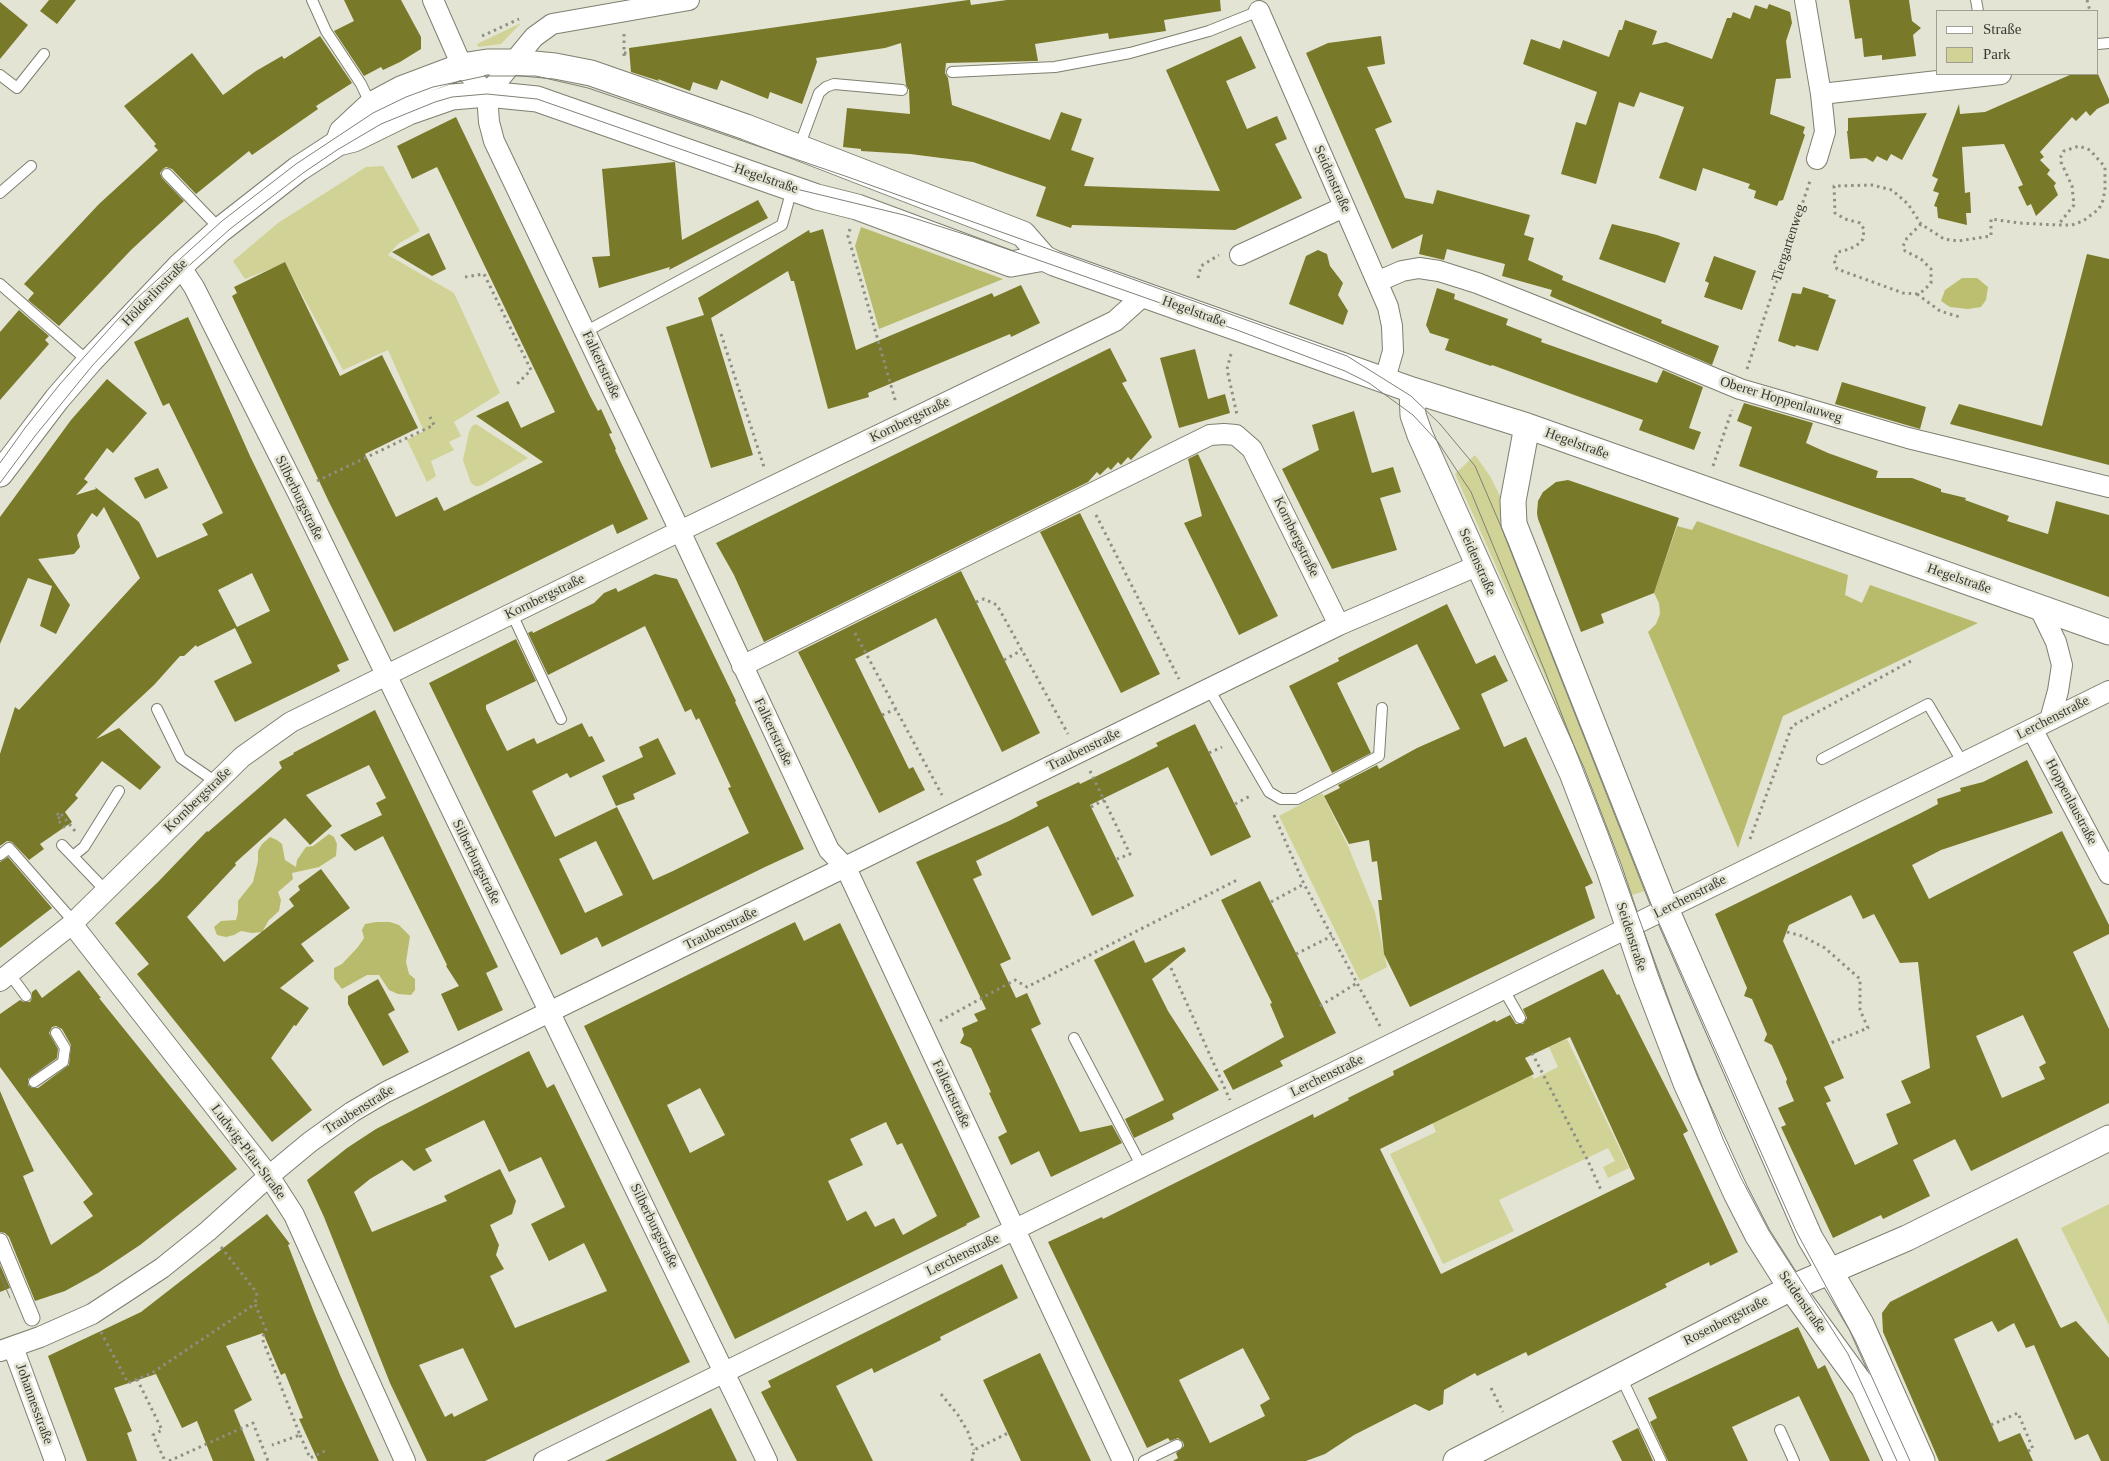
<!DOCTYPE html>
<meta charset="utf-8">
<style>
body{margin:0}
#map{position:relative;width:2109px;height:1461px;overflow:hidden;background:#e3e4d3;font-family:Georgia,serif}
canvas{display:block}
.legend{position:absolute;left:1936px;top:10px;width:162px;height:65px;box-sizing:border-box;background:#e3e4d3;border:1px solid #9fa093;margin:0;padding:6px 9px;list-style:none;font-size:15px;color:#393933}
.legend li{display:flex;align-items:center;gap:10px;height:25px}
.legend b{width:25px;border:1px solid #9fa093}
</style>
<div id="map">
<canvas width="2109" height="1461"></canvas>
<ul class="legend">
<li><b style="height:6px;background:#fff"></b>Straße</li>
<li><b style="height:14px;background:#d0d395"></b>Park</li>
</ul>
</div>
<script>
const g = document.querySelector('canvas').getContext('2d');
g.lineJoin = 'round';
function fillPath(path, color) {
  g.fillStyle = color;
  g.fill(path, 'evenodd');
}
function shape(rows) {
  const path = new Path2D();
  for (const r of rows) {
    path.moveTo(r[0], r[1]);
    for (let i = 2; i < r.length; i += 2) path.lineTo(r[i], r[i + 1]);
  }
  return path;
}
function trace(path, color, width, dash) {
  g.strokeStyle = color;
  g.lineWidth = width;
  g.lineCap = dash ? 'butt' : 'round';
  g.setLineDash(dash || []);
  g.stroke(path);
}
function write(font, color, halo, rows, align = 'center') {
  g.font = font + ' Georgia,serif';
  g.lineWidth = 5;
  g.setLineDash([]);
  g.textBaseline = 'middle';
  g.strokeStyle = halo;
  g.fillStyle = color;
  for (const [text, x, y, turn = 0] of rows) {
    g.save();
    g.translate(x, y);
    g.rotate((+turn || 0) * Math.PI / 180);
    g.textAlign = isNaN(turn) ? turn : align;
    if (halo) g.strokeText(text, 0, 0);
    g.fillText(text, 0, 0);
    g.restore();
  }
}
const green = shape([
 [521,23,501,44,478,47,477,44],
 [383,166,420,231,398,244,388,255,454,293,500,393,454,422,461,436,449,442,454,450,431,461,436,476,427,482,407,440,424,431,388,350,343,370,285,263,245,279,233,261,278,223,366,167],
 [476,424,528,458,480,486,475,486,471,483,463,460,469,432,472,426],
 [1475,455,1490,476,1508,512,1654,888,1629,896,1549,685,1455,474],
 [1322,793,1348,846,1375,912,1387,967,1360,981,1279,816],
 [1567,1039,1629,1168,1608,1178,1603,1167,1615,1161,1608,1148,1499,1200,1514,1231,1443,1264,1390,1154,1436,1132,1432,1122,1531,1074,1534,1079,1558,1067,1549,1047],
 [2109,1204,2109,1325,2061,1228]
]);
const forest = shape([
 [861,227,1003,279,879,329,855,246],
 [1697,521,1848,575,1845,595,1862,603,1870,585,1978,623,1783,716,1738,848,1648,632,1656,624,1660,614,1659,603,1654,593,1677,526,1692,530],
 [329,834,334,837,337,844,336,856,319,867,292,873,293,879,278,892,281,900,279,911,269,920,262,932,252,933,241,931,234,935,226,937,217,935,214,927,221,921,236,920,238,912,238,901,253,882,258,861,258,851,262,844,270,837,277,840,282,844,285,860,296,867,297,860,306,847,313,846],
 [376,922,390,922,399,925,410,936,406,962,409,974,415,979,415,990,411,995,398,994,389,990,379,975,367,975,342,989,334,979,334,968,342,964,358,947,364,938,362,930,365,924]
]);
const water = shape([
 [1962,278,1977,278,1988,287,1986,300,1981,307,1968,309,1950,307,1941,301,1945,290]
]);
const building = shape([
 [49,0,76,0,57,24,40,11],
 [344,0,401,0,421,37,421,49,400,62,383,70,381,67,364,76,334,31,354,21],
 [968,0,970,0,971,5,1007,0,1220,0,1221,11,1164,20,1166,31,1109,39,1108,33,1035,44,1038,61,946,63,945,73,948,78,952,105,1050,140,1061,112,1082,119,1071,150,1094,158,1084,186,1220,191,1166,70,1241,36,1256,68,1226,81,1247,129,1277,116,1287,139,1275,144,1302,198,1235,230,1072,225,1071,228,1036,216,1046,187,973,162,910,154,861,151,861,149,843,147,847,108,910,114,909,90,906,85,901,43,885,48,816,58,817,62,802,104,770,92,768,99,721,80,717,90,693,82,690,91,658,79,659,81,631,72,629,48],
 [1849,0,1909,0,1912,21,1921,28,1913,35,1916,56,1882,60,1882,55,1864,57,1862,38,1855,39],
 [0,2,28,25,0,59],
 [1769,4,1790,12,1792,23,1786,41,1791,78,1776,79,1770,114,1805,127,1803,133,1805,135,1783,200,1779,201,1777,206,1754,198,1756,191,1748,188,1750,184,1703,168,1696,191,1659,178,1684,107,1640,92,1634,107,1619,102,1596,184,1561,174,1576,122,1586,125,1597,92,1523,64,1531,39,1560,49,1563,40,1609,57,1619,30,1622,30,1625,20,1657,31,1652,45,1666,42,1712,59,1727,18,1731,18,1733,12,1750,19,1755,5,1767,9],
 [320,36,352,83,316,106,318,109,252,155,249,151,196,194,172,169,166,167,163,169,160,173,162,178,184,201,131,250,59,326,28,300,34,293,24,284,99,204,158,150,154,146,156,144,124,106,192,53,223,95,256,71,282,56,284,59],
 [1381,36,1385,64,1367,67,1392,122,1375,129,1405,198,1433,204,1437,190,1530,215,1524,235,1534,238,1528,260,1563,276,1562,280,1662,320,1661,323,1719,346,1712,365,1550,296,1552,290,1502,276,1505,264,1447,249,1444,260,1419,254,1423,234,1392,249,1306,53,1328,43],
 [2072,74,2098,74,2109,99,2109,103,2097,109,2090,116,2086,111,2076,121,2072,117,2040,152,2044,157,2040,160,2050,170,2047,174,2056,183,2054,186,2058,195,2036,216,2031,204,2027,206,2018,187,2023,185,2004,144,1962,147,1965,193,1970,192,1971,213,1966,213,1967,225,1938,218,1937,207,1934,206,1939,193,1933,191,1938,179,1932,176,1959,104,1960,114,1985,112],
 [1927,113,1902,160,1891,154,1887,161,1877,156,1873,162,1866,158,1850,159,1847,131,1848,131,1848,118],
 [456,117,590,396,598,411,601,409,612,433,609,434,616,449,615,450,648,519,617,534,613,524,394,632,329,502,232,296,237,293,234,287,285,262,340,376,382,355,418,428,365,454,396,517,437,497,444,511,543,462,476,416,508,401,521,428,555,412,437,167,412,179,397,146],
 [675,162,682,240,758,200,768,218,669,270,670,267,599,288,592,257,610,256,602,169],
 [1612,224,1657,235,1680,243,1665,283,1599,259],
 [823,229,856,350,992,293,994,297,1021,285,1040,323,1011,337,1010,334,868,393,869,397,828,409,794,281,791,281,788,271,711,318,753,455,711,468,666,327,704,315,698,298,809,230,810,233],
 [429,233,446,269,432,276,392,252],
 [1318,250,1327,254,1330,266,1343,283,1338,295,1348,311,1343,325,1289,304,1306,256],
 [2087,254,2109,259,2109,465,1950,424,1959,404,2042,426],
 [1714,256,1756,271,1742,310,1704,297,1709,283,1705,281],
 [1803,287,1829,295,1828,297,1836,300,1818,351,1796,345,1795,347,1778,341,1792,293,1801,294],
 [1437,288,1455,294,1454,299,1508,319,1506,325,1542,339,1541,342,1657,383,1663,370,1703,387,1689,428,1701,432,1694,450,1639,430,1643,420,1492,365,1491,366,1445,350,1449,339,1430,333,1426,325],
 [19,310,49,336,45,340,49,344,0,400,0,332],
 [188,317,250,456,349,660,337,665,340,671,235,722,214,681,252,663,235,628,197,647,196,645,184,656,180,656,154,685,96,739,119,728,161,767,140,790,102,761,75,795,78,798,65,812,72,822,40,844,44,849,29,860,12,842,7,841,0,846,0,754,15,707,19,710,140,578,104,507,97,517,92,513,77,535,80,547,74,554,38,559,70,605,56,634,40,626,52,586,28,578,0,644,0,517,71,420,107,379,147,413,113,453,107,448,84,479,88,482,76,495,96,489,95,487,139,522,157,558,208,535,202,524,223,513,169,403,163,406,134,342],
 [252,573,270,611,237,627,218,590],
 [1110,348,1127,381,1122,383,1152,437,1131,460,1128,457,1121,465,1118,462,1111,470,1108,467,1100,475,1097,472,1088,482,764,642,734,575,716,543],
 [1195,349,1208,399,1225,394,1230,413,1179,428,1160,358],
 [1842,382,1926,407,1920,429,1835,404],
 [1744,403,1813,423,1806,443,1828,453,1878,471,1876,478,1912,478,1941,489,1941,492,1966,498,1965,500,2009,516,2007,521,2048,534,2056,501,2109,515,2109,597,1739,466,1752,427,1737,421],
 [1354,411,1372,473,1393,467,1401,492,1380,498,1397,550,1332,569,1282,469,1319,450,1312,425],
 [1198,454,1278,616,1239,635,1184,523,1202,516,1188,459],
 [158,468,168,488,145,499,134,478],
 [1568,480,1679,518,1654,593,1601,614,1604,623,1581,632,1538,519,1537,513,1538,501,1543,492,1556,482],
 [1080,513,1160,674,1121,693,1040,532],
 [961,571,1040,733,1002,752,936,618,855,659,909,769,913,767,925,790,879,813,798,652],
 [655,574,677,579,736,701,735,702,804,849,765,867,602,947,597,937,561,955,429,683,516,639,536,681,486,705,486,709,507,751,534,738,537,744,582,723,589,737,592,736,605,761,570,778,567,773,532,791,555,837,617,807,653,880,673,871,749,833,728,788,731,787,699,718,696,720,691,709,685,712,645,626,548,675,528,633,532,631,533,633,594,603,604,593,616,588,618,592],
 [596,841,623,895,585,913,559,859],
 [1447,604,1476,664,1495,655,1508,681,1481,694,1504,747,1526,737,1593,883,1585,887,1595,918,1410,1007,1384,954,1378,900,1382,900,1377,861,1372,862,1369,840,1349,844,1324,796,1340,788,1338,785,1377,765,1379,769,1417,748,1460,729,1417,644,1337,683,1371,753,1332,773,1289,686,1339,661,1338,658],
 [375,710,498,967,486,973,503,1010,458,1031,441,994,459,986,446,966,447,965,383,836,355,851,340,835,382,815,376,803,386,798,369,765,306,795,332,826,310,845,285,818,235,863,236,865,187,917,224,962,294,906,289,899,300,890,298,886,321,869,350,908,301,944,314,961,280,988,309,1008,296,1026,294,1025,271,1058,312,1110,272,1142,137,974,149,964,115,923,158,882,207,831,208,832,282,768,279,762,294,754,293,753],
 [1195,724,1251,837,1211,856,1168,767,1090,805,1134,896,1092,916,1048,826,976,861,982,875,973,879,1011,959,1000,964,1016,998,1027,993,1041,1024,1031,1029,1080,1132,1112,1125,1122,1143,1051,1177,1039,1151,1011,1165,998,1137,1007,1132,989,1093,991,1092,971,1048,960,1043,964,1035,962,1028,978,1021,974,1014,986,1009,916,862,1009,821,1038,806,1036,802,1079,782,1080,784,1126,762,1158,746,1156,743],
 [658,738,676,774,633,794,635,799,616,806,602,776,643,757,639,747],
 [2027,760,2053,813,1941,850,1912,865,1929,899,2062,831,2109,925,2109,934,2073,952,2109,1029,2109,1103,1971,1171,1955,1139,1913,1160,1930,1196,1883,1219,1881,1215,1833,1238,1781,1127,1786,1125,1778,1108,1794,1101,1786,1082,1787,1079,1772,1045,1764,1041,1767,1034,1752,999,1744,996,1747,988,1715,914,1921,813,1938,804,1937,799,1961,791,1960,788,1983,782],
 [1851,895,1863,919,1874,914,1900,963,1918,962,1930,1068,1901,1081,1911,1103,1886,1114,1898,1144,1855,1165,1826,1103,1831,1101,1824,1087,1844,1078,1783,941,1789,925],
 [2023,1015,2046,1063,2039,1067,2045,1079,2002,1098,1976,1036],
 [8,857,52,908,0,948,0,862],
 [1260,881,1336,1033,1280,1061,1283,1066,1233,1090,1223,1071,1284,1037,1270,1004,1272,1003,1221,900],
 [795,922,804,941,840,923,980,1217,966,1224,967,1225,735,1339,584,1026],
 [700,1088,725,1135,690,1153,667,1105],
 [886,1122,897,1145,902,1143,937,1216,903,1235,894,1218,875,1227,866,1211,847,1221,828,1181,863,1165,850,1139],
 [1134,940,1145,963,1184,947,1186,951,1152,979,1168,1011,1219,1090,1172,1114,1174,1119,1134,1138,1125,1119,1164,1100,1094,960],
 [1603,969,1617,995,1619,994,1688,1131,1683,1134,1738,1252,1710,1266,1709,1262,1665,1284,1667,1287,1528,1356,1526,1352,1477,1376,1475,1373,1444,1390,1443,1404,1429,1411,1415,1404,1354,1435,1325,1454,1306,1461,1173,1461,1178,1458,1176,1453,1184,1446,1183,1442,1178,1438,1170,1441,1168,1438,1147,1448,1048,1242,1102,1217,1103,1219,1313,1114,1314,1118,1349,1100,1348,1098,1394,1075,1393,1071,1495,1020,1496,1022,1510,1015,1516,1024,1523,1024,1527,1018,1523,1009],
 [1570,1037,1635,1179,1441,1274,1380,1149,1534,1074,1525,1058],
 [1243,1348,1270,1399,1260,1405,1265,1416,1210,1443,1179,1380],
 [79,970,101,998,99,998,237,1169,140,1245,98,1273,65,1291,35,1301,9,1237,5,1233,0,1232,0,1091,34,1171,23,1176,51,1245,93,1216,83,1202,93,1194,0,1067,0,1014,20,1000,24,1002,30,1002,32,998,32,992,36,989,42,998],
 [56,1026,62,1029,71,1045,69,1065,38,1088,32,1088,28,1085,28,1079,57,1058,58,1049,49,1033,52,1027],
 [378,979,395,1010,388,1014,409,1052,383,1066,348,1004,348,996],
 [529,1051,547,1088,554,1084,690,1362,485,1461,427,1461,390,1383,324,1217,307,1180,347,1148,376,1129],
 [484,1120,509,1172,541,1157,565,1207,531,1224,549,1261,584,1243,607,1291,515,1328,490,1276,504,1269,496,1255,499,1245,490,1225,512,1214,516,1201,500,1169,444,1196,447,1201,372,1232,354,1192,370,1179,402,1160,414,1171,432,1161,425,1149],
 [463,1348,488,1400,454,1417,452,1413,445,1417,419,1365],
 [267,1214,290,1244,288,1245,314,1312,340,1375,379,1461,318,1461,299,1419,303,1418,285,1373,281,1375,263,1333,226,1346,252,1400,234,1410,255,1461,213,1461,197,1421,182,1428,156,1374,114,1388,132,1431,127,1433,137,1461,87,1461,48,1356,141,1312],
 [2017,1238,2059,1325,2061,1328,2076,1321,2109,1358,2109,1461,2101,1461,2088,1434,2075,1440,2034,1345,2026,1348,2014,1323,1998,1332,1992,1321,1954,1339,1999,1442,2020,1433,2033,1461,1939,1461,1883,1332,1882,1313,1890,1302],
 [1002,1264,1018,1298,940,1337,941,1340,874,1373,872,1368,836,1386,873,1461,797,1461,761,1392,771,1387,768,1381],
 [0,1265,10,1288,0,1292],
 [1798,1327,1818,1369,1825,1365,1870,1461,1830,1461,1799,1396,1732,1427,1748,1461,1668,1461,1650,1422,1657,1418,1648,1398],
 [1040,1353,1091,1461,1021,1461,983,1380],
 [711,1408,737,1461,605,1461,664,1432],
 [1638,1428,1653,1461,1622,1461,1612,1441]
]);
const path = shape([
 [2087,0,2090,11],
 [624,34,624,60],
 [482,36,519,19],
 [624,53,630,53],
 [1921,224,1907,238,1903,246,1905,251,1921,259,1931,269,1931,283,1923,291,1917,294,1903,293,1837,269,1834,260,1838,252,1850,249,1860,243,1863,239,1864,229,1860,223,1845,219,1835,213,1834,186,1872,185,1892,190,1908,204,1921,224,1944,239,1958,241,1991,236,1991,219,2019,223,2058,225,2072,225,2083,221,2099,209,2103,200,2105,190,2105,167,2090,150,2079,146,2064,151,2061,156,2061,162,2072,186,2074,205,2058,225],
 [850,229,848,236,896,403],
 [465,277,484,274,531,370,516,385],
 [1198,278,1201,266,1219,255],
 [1917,294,1940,311,1960,317],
 [721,334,764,467],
 [1231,354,1227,369,1237,415],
 [1747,369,1811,178],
 [1713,466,1732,410],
 [317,481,434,425,430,417],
 [1096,515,1179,679],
 [976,602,984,599,997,605,1068,734],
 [855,633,942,795],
 [1004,660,1022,650],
 [882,715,896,709],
 [1209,753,1222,747],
 [1090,771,1130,854,1117,859],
 [1235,804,1252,795],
 [1091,807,1104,800],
 [57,813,60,817,62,815,75,831],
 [1274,815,1304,884,1380,1026],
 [60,817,57,819,66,829],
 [1750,839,1792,726,1911,661],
 [1271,902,1304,884],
 [1787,932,1802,936,1825,948,1860,979,1860,1010,1868,1028,1828,1044],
 [1296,954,1332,936],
 [1171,968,1230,1100],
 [1320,1006,1357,983],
 [940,1021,1015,980,1027,987,1239,879],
 [1532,1053,1587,1159,1601,1190],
 [221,1247,257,1293,255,1304],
 [101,1332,128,1383,152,1373,255,1304,266,1330,262,1338,300,1435,272,1445],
 [137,1379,162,1430,153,1435,165,1461],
 [1491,1388,1503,1412],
 [941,1394,958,1415,968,1432,974,1450],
 [1991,1425,2018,1413,2033,1449,2028,1451],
 [300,1435,310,1458,327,1450],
 [169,1461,253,1423,268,1461],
 [972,1461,974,1450,1008,1433]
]);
const service = shape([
 [312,0,326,31,361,84,371,105],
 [1976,0,1978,11],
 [2098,44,2109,43],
 [952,72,1055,67,1130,53,1209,31,1259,11],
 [0,75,17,88,44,54],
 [799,147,819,93,826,87,834,84,902,90],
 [167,174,220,229],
 [0,193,31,166],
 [0,284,89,362],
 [585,332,782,225,792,189],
 [512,614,561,719],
 [1209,689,1269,792,1281,799,1297,799,1379,756,1382,708],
 [157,709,181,758,216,782],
 [1822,759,1928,704,1963,763],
 [62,845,106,891],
 [0,855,9,848,74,922],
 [73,856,84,847,119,791],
 [9,973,26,996],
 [1504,990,1520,1018],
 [1074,1038,1142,1167],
 [34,1082,63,1062,65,1048,56,1033],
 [1621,1377,1661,1461],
 [1780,1430,1794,1461],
 [1144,1461,1177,1445]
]);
const pedestrian = shape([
 [0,1241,32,1318]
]);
const minor = shape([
 [433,0,462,66,487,94,489,122,494,141,680,531,829,850,846,868,1123,1461],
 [1805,0,1821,94,1825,132,1817,159],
 [1259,11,1388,307,1392,326,1393,351,1385,379],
 [487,94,534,37,552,24,689,0],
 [1821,94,2001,74],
 [1240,255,1344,207],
 [180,266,194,287,302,501,767,1461],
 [1379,281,1402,271,1419,268,1439,271,1477,283,1651,352,1740,389,1908,438,2109,487],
 [2039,607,2056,642,2062,665,2058,691,2050,720],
 [742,666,1210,435,1224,434,1236,435,1252,449,1339,625],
 [2032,729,2109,874],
 [72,924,269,1176,294,1215,405,1461],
 [0,981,72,924,242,757,291,722,680,531,1115,321,1145,294],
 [13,1347,55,1461],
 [0,1351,40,1337,92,1314,162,1268,208,1231,269,1176,310,1142,352,1112,386,1092,1339,625,1479,565],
 [544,1461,2109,691]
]);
const tertiary = shape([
 [338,143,342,132,371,105,401,89,462,66,487,62,513,62,555,66,591,73,746,127,1023,234,1044,258,1054,263,1412,390,1527,426,2109,632],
 [1412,390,1413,415,1420,435,1572,773,1609,869,1646,979,1686,1083,1736,1193,1758,1236,1791,1288,1864,1388,1897,1461],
 [1527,426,1513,501,1514,524,1666,909,1810,1238,1861,1324,1922,1461],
 [0,474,57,399,89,362,180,266,220,230,298,169,338,143,354,139,409,112,452,97,487,94,537,99,817,197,857,207,1011,264,1044,258],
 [1456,1461,1791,1288,1907,1238,2109,1138]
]);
const tram = shape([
 [0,463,25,428,60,384,136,299,222,221,296,164,373,113,406,97,433,87,485,76,536,76,588,88,845,176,1347,356,1411,396,1440,424,1475,466,1508,543,1655,914,1796,1231,1855,1340,1910,1461],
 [0,483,35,436,92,366,143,311,183,271,230,229,303,173,337,150,381,124,435,102,452,97,487,94,537,99,792,188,904,215,970,236,1237,330,1345,371,1369,383,1413,415,1438,442,1471,492,1544,669,1608,833,1676,1020,1723,1139,1741,1178,1769,1231,1848,1354,1897,1461],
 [0,1274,10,1298]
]);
const streetNames = [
 ["Hegelstraße",766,179,19],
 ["Seidenstraße",1332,179,66],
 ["Tiergartenweg",1789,243,-72],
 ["Hölderlinstraße",155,293,-46],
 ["Hegelstraße",1194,312,20],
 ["Falkertstraße",601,365,65],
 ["Oberer Hoppenlauweg",1781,400,17],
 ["Kornbergstraße",910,420,-26],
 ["Hegelstraße",1577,444,20],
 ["Silberburgstraße",299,498,64],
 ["Kornbergstraße",1296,537,64],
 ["Seidenstraße",1477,562,66],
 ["Hegelstraße",1959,579,19],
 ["Kornbergstraße",545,597,-26],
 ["Lerchenstraße",2053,718,-27],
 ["Falkertstraße",773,732,65],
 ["Traubenstraße",1084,750,-26],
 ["Kornbergstraße",198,800,-44],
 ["Hoppenlaustraße",2071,802,62],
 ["Silberburgstraße",476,862,64],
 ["Lerchenstraße",1690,897,-27],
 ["Traubenstraße",721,929,-26],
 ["Seidenstraße",1631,937,72],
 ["Lerchenstraße",1327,1076,-26],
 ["Falkertstraße",951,1094,65],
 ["Traubenstraße",359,1110,-32],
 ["Ludwig-Pfau-Straße",248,1152,53],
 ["Silberburgstraße",654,1226,64],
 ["Lerchenstraße",963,1255,-26],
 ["Seidenstraße",1802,1302,55],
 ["Rosenbergstraße",1726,1321,-27],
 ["Johannesstraße",34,1404,70]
];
fillPath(green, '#d0d395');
fillPath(forest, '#b9bb6c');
fillPath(water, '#bcbf70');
fillPath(building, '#787929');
trace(service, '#7e7f70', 12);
trace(pedestrian, '#7e7f70', 17);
trace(minor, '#7e7f70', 22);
trace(tertiary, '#7e7f70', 27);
trace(path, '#8f8f84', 3, [2.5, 4]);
trace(service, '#fff', 10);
trace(pedestrian, '#fff', 15);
trace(minor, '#fff', 20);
trace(tertiary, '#fff', 25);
trace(tram, '#808176', 1);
write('14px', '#393933', '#e3e4d3', streetNames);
</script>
